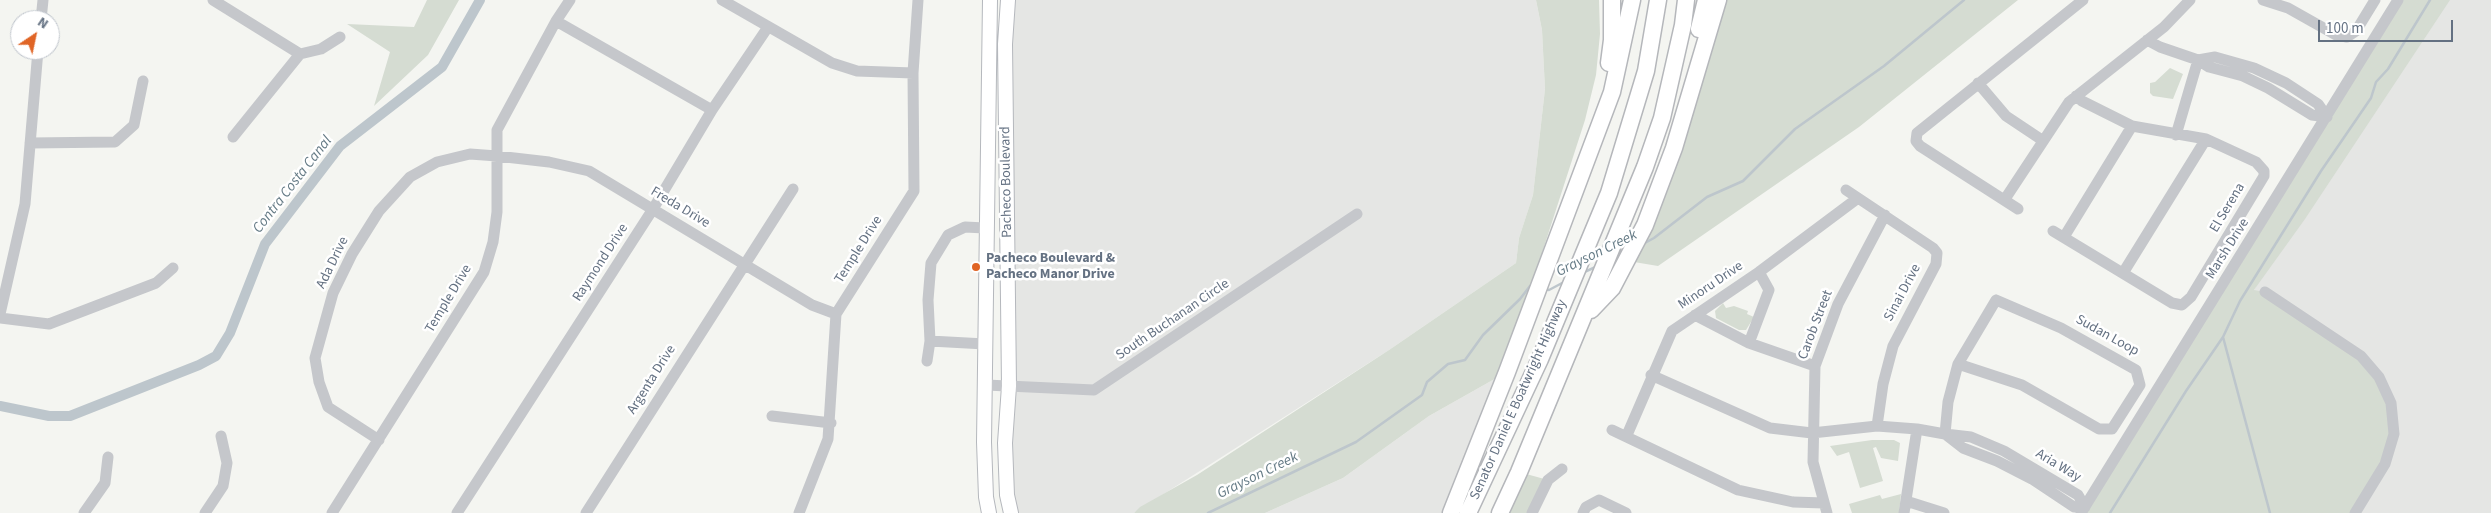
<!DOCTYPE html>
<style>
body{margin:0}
#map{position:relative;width:2491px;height:513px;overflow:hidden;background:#f4f5f1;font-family:"Source Sans 3",sans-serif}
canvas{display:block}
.north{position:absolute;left:10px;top:10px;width:50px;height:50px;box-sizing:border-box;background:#fff;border:1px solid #c1c6cd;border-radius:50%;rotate:34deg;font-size:14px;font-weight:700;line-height:20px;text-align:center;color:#647182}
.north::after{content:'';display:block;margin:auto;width:18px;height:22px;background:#e06526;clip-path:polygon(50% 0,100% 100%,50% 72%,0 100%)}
.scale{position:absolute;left:2318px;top:20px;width:135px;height:22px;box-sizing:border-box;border:2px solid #647182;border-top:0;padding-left:6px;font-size:15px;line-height:18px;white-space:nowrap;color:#647182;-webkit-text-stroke:4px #fff;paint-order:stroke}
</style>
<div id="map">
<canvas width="2491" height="513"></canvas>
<div class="north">N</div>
<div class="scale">100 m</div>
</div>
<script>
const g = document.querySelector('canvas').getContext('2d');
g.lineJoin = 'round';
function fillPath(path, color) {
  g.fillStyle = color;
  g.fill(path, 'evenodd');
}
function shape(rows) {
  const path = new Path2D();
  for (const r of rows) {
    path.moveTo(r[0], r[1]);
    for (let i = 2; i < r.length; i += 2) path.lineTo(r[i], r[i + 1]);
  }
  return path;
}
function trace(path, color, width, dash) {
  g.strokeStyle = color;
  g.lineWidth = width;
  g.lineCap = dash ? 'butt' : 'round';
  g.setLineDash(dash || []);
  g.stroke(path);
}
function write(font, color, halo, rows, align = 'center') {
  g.font = font + ' "Source Sans 3",sans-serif';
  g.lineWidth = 5;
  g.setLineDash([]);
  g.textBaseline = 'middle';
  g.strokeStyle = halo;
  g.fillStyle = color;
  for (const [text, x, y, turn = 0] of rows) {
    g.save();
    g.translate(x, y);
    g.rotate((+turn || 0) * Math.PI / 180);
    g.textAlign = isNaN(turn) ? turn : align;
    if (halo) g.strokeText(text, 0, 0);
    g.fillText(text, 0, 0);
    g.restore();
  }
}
const built = shape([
 [1008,0,1536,0,1542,30,1545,89,1533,195,1519,238,1516,263,1389,350,1134,513,1011,513],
 [2398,0,2491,0,2491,513,2355,513,2254,290],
 [1507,372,1451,513,1265,513,1343,478,1429,416]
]);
const green = shape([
 [427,0,459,0,428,55,374,106,390,52,347,24,414,27],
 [1536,0,1599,0,1600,34,1596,75,1585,120,1542,253,1552,250,1507,372,1429,416,1343,478,1265,513,1134,513,1140,507,1197,475,1389,350,1516,263,1519,238,1533,195,1545,89,1542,30],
 [1718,0,2018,0,1859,127,1658,266,1628,261],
 [2398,0,2450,0,2305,219,2254,290,2265,292,2361,356,2379,377,2394,434,2355,513,2082,513],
 [2170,68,2183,74,2173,99,2153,96,2150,93,2150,83,2155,82],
 [1723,303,1726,308,1734,306,1748,311,1747,314,1754,317,1746,330,1739,330,1716,318,1715,311],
 [1872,440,1894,440,1900,443,1898,461,1881,458,1876,447,1873,448,1883,481,1860,488,1849,452,1837,456,1830,446],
 [1519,472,1548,480,1532,513,1500,513],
 [1901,494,1899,513,1852,513,1849,504,1880,495,1882,499]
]);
const stream = shape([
 [1643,244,1654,238,1707,197,1743,181,1795,129,1884,66,1964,0],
 [1582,273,1598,266],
 [1544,289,1549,290,1564,282],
 [2223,337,2270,513],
 [1208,513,1356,442,1422,395,1427,382,1448,364,1465,360,1483,335,1520,299,1530,286,1533,287],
 [2110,513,2186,391,2223,337,2240,301,2321,171,2371,98,2376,82,2388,69,2430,0]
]);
const canal = shape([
 [0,406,49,416,70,416,199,365,216,356,230,333,265,244,340,146,442,67,480,0]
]);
const minor = shape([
 [213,0,300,54],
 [722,0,832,63,857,71,913,73],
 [2263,0,2288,8,2336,35,2347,37,2356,31,2375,0],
 [41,20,43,0],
 [556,21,712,110],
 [2147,40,2160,47,2198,60,2176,135],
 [300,54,321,49,340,37],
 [2215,57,2254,68,2286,83,2318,104,2327,117,2312,115,2268,88,2243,76,2209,67,2198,60,2215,57],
 [1978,83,2006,116,2042,140],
 [233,137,300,54],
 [30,143,115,142,134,125,143,81],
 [1846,190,1933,248,1937,253,1936,264,1893,346,1883,384,1877,426],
 [2005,199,2069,102,2164,27,2190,0],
 [2018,209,1920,146,1916,141,1917,133,2083,0],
 [2053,231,2172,303,2182,305,2191,297,2264,176,2264,171,2256,162,2206,139,2132,126,2082,101,2076,96],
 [2064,237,2132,126],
 [2123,273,2206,139],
 [2265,292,2361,356,2379,377,2391,403,2394,434,2385,464,2355,513],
 [1996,300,2061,328,2136,370,2140,385,2112,429,2099,429,2022,385,1958,364,1996,300],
 [0,314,25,204,38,50],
 [1695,315,1749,343,1815,366],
 [0,318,49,324,156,283,173,268],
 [930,341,985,344],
 [1749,343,1769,290,1759,272],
 [927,361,930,341,928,300,931,263,948,235,965,227,985,228],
 [1651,375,1770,428,1812,433,1877,426,1917,429,1945,434,1948,402,1958,364],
 [986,385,1094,390,1357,214],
 [772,416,831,423],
 [1612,430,1738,490,1793,502,1824,503],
 [1945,434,1971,437,2004,451,2078,495,2085,507,2074,507,2032,479,1997,461,1963,448,1945,434],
 [1627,435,1672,331,1759,272,1858,198],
 [379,440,328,407,319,382,315,358,333,293,352,254,379,211,410,177,437,162,470,154,497,156,549,162,589,171,812,305,836,314],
 [1906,501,1944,513],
 [84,513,105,483,108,457],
 [205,513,223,486,227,463,221,436],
 [332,513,484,272,493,242,497,212,497,130,556,21,570,0],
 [457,513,653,209,712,110,768,27],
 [586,513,793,189],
 [799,513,828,439,836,314,914,191,913,73,918,0],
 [1532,513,1548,480,1562,469],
 [1583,513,1586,507,1599,500,1626,513],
 [1827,513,1813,462,1815,366,1838,304,1885,215],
 [1904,513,1917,429],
 [2081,513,2398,0]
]);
const major = shape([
 [1008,0,1005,44,1009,386,1005,443,1007,495,1011,513],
 [989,513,986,497,984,442,990,0]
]);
const highway = shape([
 [1699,29,1706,0],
 [1609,63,1612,40,1612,0],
 [1591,310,1612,288,1645,225,1674,148,1718,0],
 [1451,513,1507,372,1612,92,1632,0],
 [1468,513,1540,359,1609,193,1646,71,1658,0],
 [1500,513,1519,472,1645,167,1662,118,1683,25,1686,0]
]);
const markers = [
 [976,267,5,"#e06526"]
];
const streetNames = [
 ["Pacheco Boulevard",1007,182,-91],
 ["Freda Drive",680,208,31],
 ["El Serena",2228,208,-59],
 ["Marsh Drive",2228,249,-58],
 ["Temple Drive",859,250,-58],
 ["Ada Drive",333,263,-64],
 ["Raymond Drive",601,263,-57],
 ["Minoru Drive",1711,286,-34],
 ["Sinai Drive",1903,293,-62],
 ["Temple Drive",449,299,-59],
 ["South Buchanan Circle",1173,320,-34],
 ["Carob Street",1816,325,-69],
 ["Sudan Loop",2107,336,29],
 ["Argenta Drive",652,380,-58],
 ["Senator Daniel E Boatwright Highway",1519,400,-66],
 ["Aria Way",2058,466,31]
];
const poiNames = [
 ["Pacheco Boulevard &",986,259],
 ["Pacheco Manor Drive",986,275]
];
const waterNames = [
 ["Contra Costa Canal",293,185,-52],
 ["Grayson Creek",1597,254,-26],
 ["Grayson Creek",1258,476,-26]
];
fillPath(built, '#e5e6e4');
fillPath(green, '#d5dcd2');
trace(stream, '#bdc6cc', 2.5);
trace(canal, '#bdc6cc', 10);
trace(major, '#b5b8bd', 16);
trace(highway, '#b5b7bb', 19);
trace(minor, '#c5c7cb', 11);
trace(major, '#fff', 14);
trace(highway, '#fff', 16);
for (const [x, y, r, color] of markers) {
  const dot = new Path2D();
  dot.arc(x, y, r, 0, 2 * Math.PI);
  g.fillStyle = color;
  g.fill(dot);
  trace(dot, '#fff', 2);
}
write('14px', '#647182', '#fff', streetNames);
write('bold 14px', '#647182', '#fff', poiNames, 'left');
write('italic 15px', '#647a85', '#fff', waterNames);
</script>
